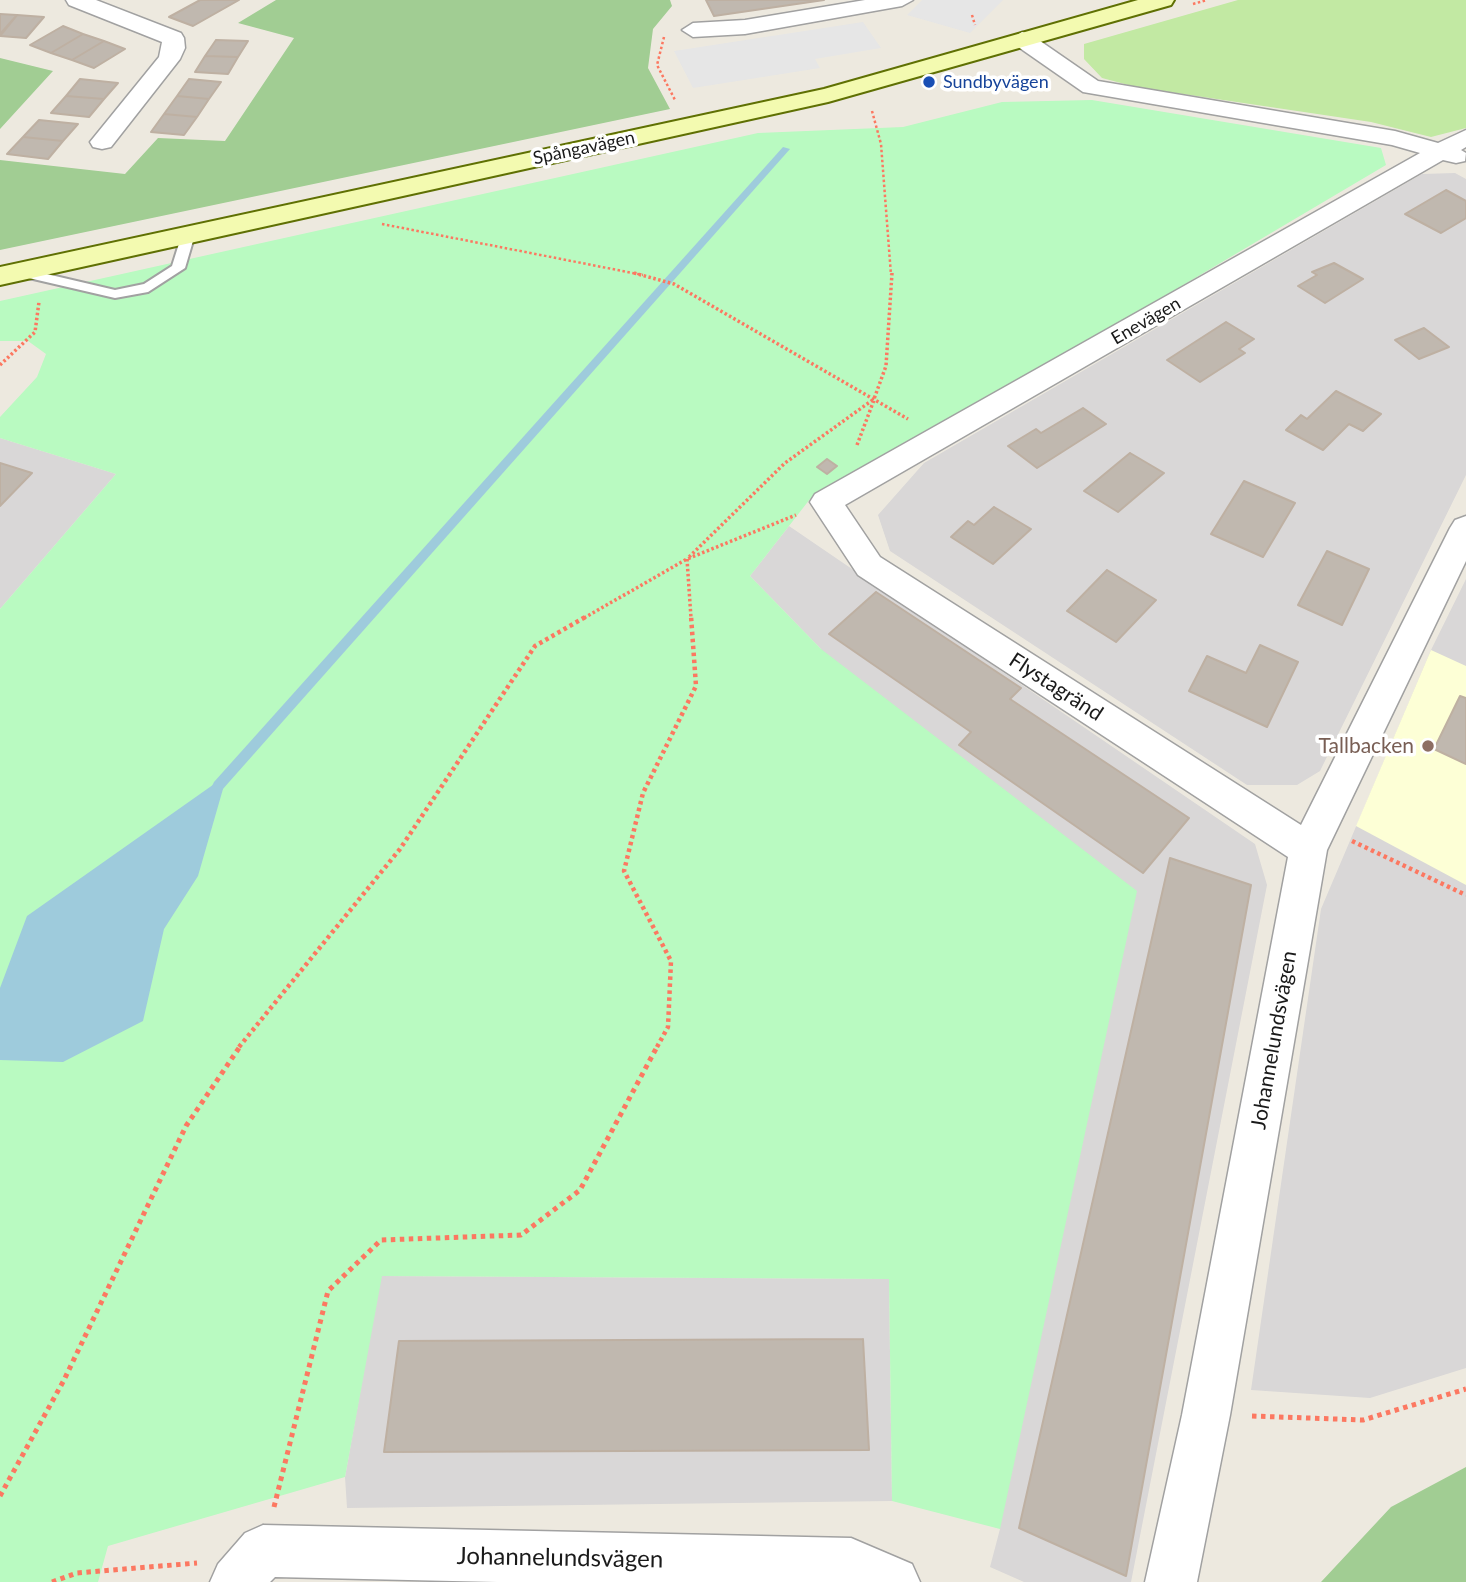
<!DOCTYPE html>
<meta charset="utf-8">
<style>
body{margin:0}
canvas{display:block;background:#ede9df}
</style>
<canvas width="1466" height="1582"></canvas>
<script>
const g = document.querySelector('canvas').getContext('2d');
g.lineJoin = 'round';
function fillPath(path, color) {
  g.fillStyle = color;
  g.fill(path, 'evenodd');
}
function shape(rows) {
  const path = new Path2D();
  for (const r of rows) {
    path.moveTo(r[0], r[1]);
    for (let i = 2; i < r.length; i += 2) path.lineTo(r[i], r[i + 1]);
  }
  return path;
}
function trace(path, color, width, dash) {
  g.strokeStyle = color;
  g.lineWidth = width;
  g.lineCap = dash ? 'butt' : 'round';
  g.setLineDash(dash || []);
  g.stroke(path);
}
function write(font, color, halo, rows, align = 'center') {
  g.font = font + ' Lato,sans-serif';
  g.lineWidth = 7;
  g.setLineDash([]);
  g.textBaseline = 'middle';
  g.strokeStyle = halo;
  g.fillStyle = color;
  for (const [text, x, y, turn = 0] of rows) {
    g.save();
    g.translate(x, y);
    g.rotate((+turn || 0) * Math.PI / 180);
    g.textAlign = isNaN(turn) ? turn : align;
    if (halo) g.strokeText(text, 0, 0);
    g.fillText(text, 0, 0);
    g.restore();
  }
}
const residential = shape([
 [1455,173,1466,179,1466,475,1320,771,1297,785,1247,785,890,551,878,515,924,463,1422,174],
 [0,438,116,474,0,609],
 [789,526,1255,844,1267,885,1131,1582,1024,1582,990,1567,1000,1529,821,649,750,576],
 [1466,579,1466,1368,1370,1398,1251,1390,1321,909,1431,650],
 [381,1276,889,1279,892,1501,347,1508,345,1477]
]);
const education = shape([
 [1431,650,1466,666,1466,885,1356,826]
]);
const grass = shape([
 [1238,0,1466,0,1466,128,1431,137,1371,122,1136,87,1102,78,1084,59,1084,44]
]);
const forest = shape([
 [276,0,670,0,672,6,653,29,648,68,670,109,0,250,0,160,125,174,158,138,225,141,294,38,238,23],
 [0,58,53,71,0,129],
 [1466,1467,1466,1582,1321,1582,1391,1507]
]);
const park = shape([
 [1092,100,1381,148,1386,165,950,423,810,499,750,576,821,649,1137,891,1000,1529,892,1501,889,1279,382,1276,345,1477,108,1546,98,1582,0,1582,0,609,116,474,0,438,0,417,37,377,46,354,28,341,0,341,0,301,758,133,903,127,1002,102]
]);
const parking = shape([
 [922,0,1003,0,970,33,907,15],
 [863,22,881,48,815,59,820,68,693,88,674,51]
]);
const water = shape([
 [227,775,198,876,164,929,143,1021,63,1062,0,1060,0,988,27,916]
]);
const stream = shape([
 [783,147,790,149,222,790,214,790,212,786,214,782,783,147]
]);
const building = shape([
 [200,0,239,0,193,26,169,17,200,0],
 [706,0,824,0,714,16,706,0],
 [0,14,17,15,0,34,0,14],
 [17,15,44,17,26,38,0,36,17,15],
 [63,26,83,34,51,53,30,45,63,26],
 [83,34,104,41,72,60,51,53,83,34],
 [216,40,248,41,238,57,205,56,216,40],
 [104,41,125,49,94,68,72,60,104,41],
 [205,56,238,57,228,74,195,72,205,56],
 [80,79,118,83,104,99,66,96,80,79],
 [189,79,221,82,209,99,177,96,189,79],
 [66,96,104,99,89,117,51,113,66,96],
 [177,96,209,99,197,117,164,114,177,96],
 [164,114,197,117,184,135,151,132,164,114],
 [39,120,78,124,63,141,23,137,39,120],
 [23,137,63,141,48,159,7,154,23,137],
 [1446,190,1466,201,1466,218,1441,233,1405,214,1446,190],
 [1334,263,1363,279,1325,303,1298,286,1317,275,1312,272,1334,263],
 [1226,322,1254,339,1239,349,1245,353,1200,382,1167,360,1226,322],
 [1424,328,1449,347,1419,359,1395,340,1424,328],
 [1336,391,1381,414,1363,431,1349,424,1323,450,1286,430,1301,415,1307,419,1336,391],
 [1083,408,1106,424,1037,468,1008,446,1036,429,1041,433,1083,408],
 [1130,453,1164,473,1118,512,1084,491,1130,453],
 [827,459,837,466,827,474,817,467,827,459],
 [0,463,32,473,0,506,0,463],
 [1244,481,1295,503,1263,557,1211,534,1244,481],
 [994,507,1031,529,993,564,951,537,968,521,974,525,994,507],
 [1327,551,1369,569,1342,625,1298,605,1327,551],
 [1107,570,1156,600,1116,642,1067,611,1107,570],
 [876,592,1021,688,1010,699,1189,818,1143,873,959,745,971,732,829,634,876,592],
 [1260,645,1298,662,1267,727,1189,691,1207,656,1246,673,1260,645],
 [1460,696,1466,698,1466,764,1434,749,1460,696],
 [1170,858,1251,885,1126,1576,1019,1528,1170,858],
 [863,1339,869,1450,384,1452,399,1341,863,1339]
]);
const pathFar3 = shape([
 [1193,4,1207,0],
 [972,15,975,25],
 [664,37,657,65,675,100],
 [872,111,881,144,891,275],
 [382,224,643,275]
]);
const pathFar2 = shape([
 [634,273,674,284,908,419],
 [0,365,35,332,39,302],
 [857,445,874,400],
 [689,557,785,463,874,399,886,366,892,273],
 [687,559,691,618],
 [584,618,687,559,796,515]
]);
const pathFar1 = shape([
 [1352,841,1466,895],
 [239,1047,400,849,535,646,587,616],
 [657,1047,668,1027,671,961,624,871,643,793,696,686,691,616]
]);
const path = shape([
 [1252,1416,1363,1420,1466,1389],
 [0,1496,64,1380,186,1126,241,1045],
 [274,1507,328,1291,381,1240,521,1235,580,1190,658,1045],
 [52,1582,77,1573,197,1563]
]);
const lane = shape([
 [183,231,195,234,185,268,148,292,115,298,16,275,14,272,21,268,115,290,144,284,172,266,183,231]
]);
const street = shape([
 [66,0,96,0,181,33,184,38,185,48,180,59,111,147,102,149,93,147,90,142,159,57,162,42,69,5,66,0],
 [865,0,913,0,902,6,745,34,693,37,682,30,693,23,745,20,865,0],
 [1022,32,1030,34,1098,81,1395,131,1438,143,1466,130,1466,147,1461,150,1466,153,1465,161,1456,163,1443,160,845,505,880,557,1301,825,1450,528,1455,520,1466,516,1466,561,1327,850,1230,1415,1197,1582,1145,1582,1182,1415,1288,857,858,575,810,502,815,494,1420,153,1392,145,1083,92,1014,44,1011,39,1022,32],
 [263,1525,851,1538,912,1564,920,1582,497,1582,275,1577,270,1582,210,1582,218,1564,245,1533,263,1525]
]);
const secondary = shape([
 [1138,0,1174,0,1171,5,828,102,0,285,0,267,824,89,1138,0]
]);
const markers = [
 [929,82,7,"#1a4fb4"],
 [1428,746,7,"#8d6e63"]
];
const farTransitnames = [
 ["Sundbyvägen",943,82]
];
const farStreetnames = [
 ["Spångavägen",584,148,-12],
 ["Enevägen",1146,321,-30]
];
const streetNames = [
 ["Flystagränd",1056,687,33],
 ["Johannelundsvägen",1274,1040,-80]
];
const educationNames = [
 ["Tallbacken",1414,746]
];
const nearStreetnames = [
 ["Johannelundsvägen",560,1558,1]
];
fillPath(residential, '#d9d7d7');
fillPath(education, '#fdffd6');
fillPath(grass, '#c2e9a3');
fillPath(forest, '#a1cd93');
fillPath(park, '#b9fac1');
fillPath(parking, '#e6e6e6');
fillPath(water, '#9ecbdc');
fillPath(stream, '#9ecbdc');
fillPath(building, '#c0b8af');
trace(building, '#beb0a2', 2);
trace(lane, '#a1a1a1', 4);
trace(street, '#a1a1a1', 3);
trace(secondary, '#5f7003', 4);
trace(pathFar3, '#fc7861', 2.5, [2.5, 2.5]);
trace(pathFar2, '#fc7861', 3.5, [2.5, 2.5]);
trace(pathFar1, '#fc7861', 4.5, [3.5, 3.5]);
trace(path, '#fc7861', 5, [4.5, 4.5]);
fillPath(lane, '#fff');
fillPath(street, '#fff');
fillPath(secondary, '#f3fab0');
for (const [x, y, r, color] of markers) {
  const dot = new Path2D();
  dot.arc(x, y, r, 0, 2 * Math.PI);
  g.fillStyle = color;
  g.fill(dot);
  trace(dot, '#fff', 2.5);
}
write('18px', '#164399', '#fff', farTransitnames, 'left');
write('18px', '#1a1a1a', '#fff', farStreetnames);
write('21px', '#1a1a1a', '#fff', streetNames);
write('21px', '#785e54', '#fff', educationNames, 'right');
write('24px', '#1a1a1a', '#fff', nearStreetnames);
</script>
